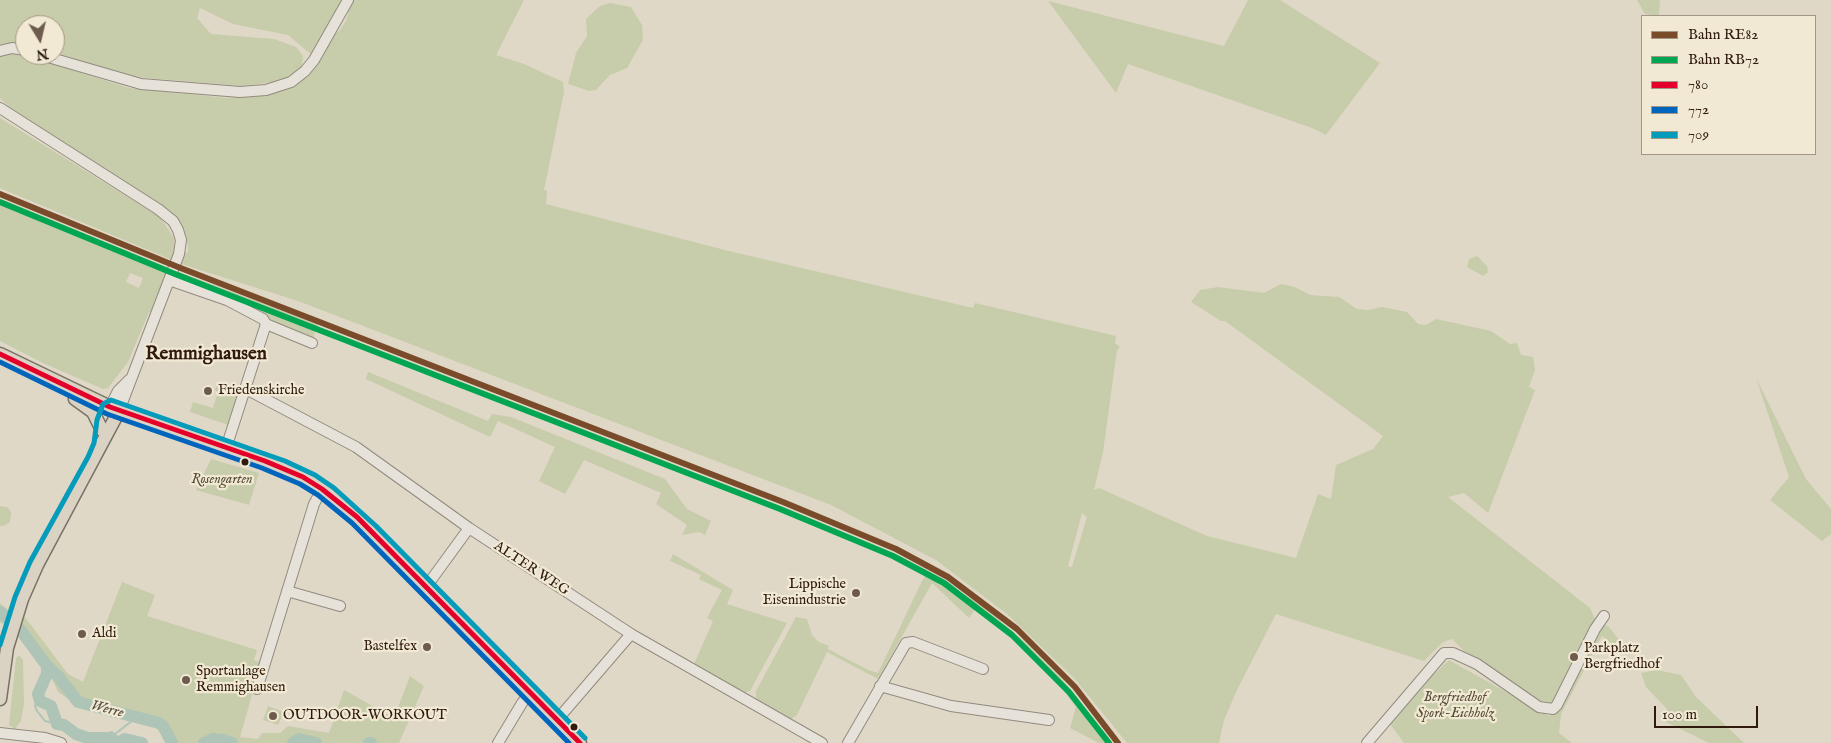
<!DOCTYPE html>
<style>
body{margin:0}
#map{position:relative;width:1831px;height:743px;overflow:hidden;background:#e0d8c6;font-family:"IM FELL English",serif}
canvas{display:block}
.legend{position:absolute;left:1641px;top:15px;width:175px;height:140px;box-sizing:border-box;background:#f1e9d3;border:1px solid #a39684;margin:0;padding:6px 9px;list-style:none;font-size:15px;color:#2f1a0d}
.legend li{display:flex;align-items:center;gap:10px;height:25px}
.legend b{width:25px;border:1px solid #a39684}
.north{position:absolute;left:15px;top:15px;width:50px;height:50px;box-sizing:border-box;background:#f1e9d3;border:1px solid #a39684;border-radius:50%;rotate:171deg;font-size:14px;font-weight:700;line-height:20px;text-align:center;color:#2f1a0d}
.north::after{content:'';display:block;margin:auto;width:18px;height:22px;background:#6d5c4e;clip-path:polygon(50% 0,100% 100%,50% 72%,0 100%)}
.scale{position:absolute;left:1654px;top:706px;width:104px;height:22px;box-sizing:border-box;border:2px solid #2f1a0d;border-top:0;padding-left:6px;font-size:15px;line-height:18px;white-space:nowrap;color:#2f1a0d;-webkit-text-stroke:4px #f1e9d3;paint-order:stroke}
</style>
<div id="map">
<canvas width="1831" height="743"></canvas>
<ul class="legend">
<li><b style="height:6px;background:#7a4b2a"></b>Bahn RE82</li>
<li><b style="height:6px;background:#00a651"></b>Bahn RB72</li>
<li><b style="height:6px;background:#e4002b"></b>780</li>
<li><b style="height:6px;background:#0065bd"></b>772</li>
<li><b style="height:6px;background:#059bbb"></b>709</li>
</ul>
<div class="north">N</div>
<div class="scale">100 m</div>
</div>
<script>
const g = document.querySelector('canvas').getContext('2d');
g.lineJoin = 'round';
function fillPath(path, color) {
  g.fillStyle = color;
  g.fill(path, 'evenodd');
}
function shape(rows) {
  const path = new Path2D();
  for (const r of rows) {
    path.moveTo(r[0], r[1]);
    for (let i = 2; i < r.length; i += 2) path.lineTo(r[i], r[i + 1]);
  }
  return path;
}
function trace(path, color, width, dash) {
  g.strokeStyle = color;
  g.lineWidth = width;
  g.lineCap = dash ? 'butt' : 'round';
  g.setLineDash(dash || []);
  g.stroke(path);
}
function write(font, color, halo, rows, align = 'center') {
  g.font = font + ' "IM FELL English",serif';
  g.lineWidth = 4.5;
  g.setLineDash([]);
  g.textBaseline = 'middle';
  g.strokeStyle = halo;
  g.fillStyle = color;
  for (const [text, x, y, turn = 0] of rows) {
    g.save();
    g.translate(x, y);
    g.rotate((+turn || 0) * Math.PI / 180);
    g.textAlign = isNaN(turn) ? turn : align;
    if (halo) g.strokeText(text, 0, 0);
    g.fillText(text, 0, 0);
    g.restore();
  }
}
const green = shape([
 [0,0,344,0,313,56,288,35,233,24,200,8,197,18,211,34,274,39,296,47,303,56,302,67,282,81,243,86,147,78,130,76,60,54,58,57,55,55,55,25,25,25,25,48,0,48],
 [352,0,524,0,496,55,524,64,563,82,564,92,544,190,547,191,546,204,729,251,973,308,975,303,1116,336,1115,343,1120,347,1117,350,1103,452,1094,490,1099,488,1207,536,1296,558,1318,494,1331,499,1336,465,1373,449,1383,436,1225,321,1221,321,1191,302,1200,290,1218,287,1264,293,1281,284,1295,287,1310,295,1339,297,1357,309,1368,310,1382,307,1407,312,1418,324,1426,325,1436,319,1491,331,1510,344,1517,343,1521,355,1533,357,1535,370,1529,387,1535,390,1488,513,1464,493,1448,497,1590,608,1595,619,1609,627,1627,650,1624,653,1602,636,1561,714,1559,733,1572,743,1404,743,1390,724,1429,679,1449,660,1549,716,1557,713,1551,703,1541,701,1465,652,1452,639,1443,642,1424,661,1276,614,1237,690,1224,720,1219,743,1127,743,1075,679,1007,614,936,560,831,505,298,301,178,263,183,253,188,252,188,246,178,219,10,108,0,98,0,56,9,52,21,54,129,88,227,98,272,94,287,88,311,73,331,37,340,30,346,21],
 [1082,513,1087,517,1072,567,1068,566],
 [1248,0,1280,0,1380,63,1326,135,1312,128,1128,64,1116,93,1048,1,1224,46],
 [1637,0,1660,0,1659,16,1645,14],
 [610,3,631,7,642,25,643,40,627,68,610,75,596,90,589,91,568,84,576,53,587,36,586,19,600,6],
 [0,118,160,217,174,238,175,254,172,260,0,188],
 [0,200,169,268,153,313,149,312,128,362,108,388,103,389,43,363,0,341],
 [130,273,143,278,139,288,126,282],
 [1477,256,1487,266,1488,272,1483,276,1467,267,1469,259],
 [176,271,318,324,312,341,276,323,246,302,244,304,176,278],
 [368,372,488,421,492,414,511,417,665,479,687,509,711,521,705,535,699,532,682,535,687,525,656,504,661,493,584,460,565,494,539,481,555,447,498,421,490,437,366,379],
 [1756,378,1806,479,1831,509,1831,534,1822,541,1770,500,1789,477],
 [217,384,239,392,228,425,190,412,193,402,213,408,218,392,215,390],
 [211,459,259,473,249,505,196,490],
 [0,506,7,507,11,512,10,522,4,526,0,526],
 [673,554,733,590,727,604,787,623,750,691,743,693,694,664,713,621,707,618,722,590,699,579,701,575,670,561],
 [929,571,982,606,1025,642,1061,678,1112,743,1099,743,1070,728,1076,707,1057,682,1000,626,976,608,969,618,932,583,878,679,827,652,797,715,793,718,790,719,756,699,756,691,796,617,807,619,812,635,819,642,829,646,828,649,868,670,878,673,923,579],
 [122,582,155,595,147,616,257,650,254,660,261,663,240,737,258,739,262,733,280,733,288,726,329,733,344,690,394,718,410,676,424,686,399,743,313,743,298,739,295,743,168,743,159,727,70,700,58,692,52,679,52,664,20,629,24,616,68,674,83,682],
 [0,603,12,613,6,624,0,623],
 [19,655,23,660,24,704,21,721,15,729,9,725,16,658],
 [1657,670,1681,675,1696,697,1744,743,1709,743,1666,722,1667,709,1646,687,1641,673],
 [268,706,284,712,278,725,263,720]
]);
const stream = shape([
 [38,694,35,706,37,711,45,721,57,724],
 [115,734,137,717],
 [100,736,112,732,121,740]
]);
const river = shape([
 [0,612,22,632,47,666,47,674,38,694,40,701,51,706,57,724,64,725,76,734,88,738,109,738,115,743],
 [47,666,58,676,78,702,159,723,163,726,172,743],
 [118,743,125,739,142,743],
 [204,743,213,739,223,740,232,743],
 [293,743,299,739,316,743],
 [369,743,371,743]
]);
const minor = shape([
 [0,51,12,48,25,50],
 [41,55,141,84,240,92,266,90,291,82,305,71,314,60,348,0],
 [0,108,158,209,173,221,178,230,181,240,179,254,119,411],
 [169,280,227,300,263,319,266,324],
 [246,389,356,447,469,528,631,634,822,743],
 [110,407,118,391,129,380],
 [226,448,266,324,312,343],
 [426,587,469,528],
 [287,591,340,606],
 [880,686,951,706,1049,720],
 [257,689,314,504,322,489],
 [557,720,631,634],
 [0,733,45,738,61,743],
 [498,743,522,703,530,693],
 [848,743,906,643,913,642,983,669],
 [1367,743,1444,653,1453,653,1477,664,1539,707,1553,709,1557,705,1595,629,1604,616]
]);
const major = shape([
 [0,354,110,407,265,461,303,477,322,489,357,517,580,743],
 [75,399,93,412,102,430],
 [0,699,7,648,22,599,37,565,119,411]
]);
const bus1 = shape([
 [0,354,110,407,265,461,303,477,322,489,357,517,580,743]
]);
const bus2 = shape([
 [0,362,107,414,262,468,300,484,318,495,352,523,569,743]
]);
const bus3 = shape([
 [0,645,15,597,30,562,88,457,94,443,97,420,103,404,111,400,285,461,315,475,334,488,376,526,585,738]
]);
const rail1 = shape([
 [0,194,178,267,783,502,896,549,948,577,1017,629,1075,687,1118,743]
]);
const rail2 = shape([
 [0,202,175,274,780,509,893,556,944,583,1012,635,1069,692,1109,743]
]);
const markers = [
 [208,391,5,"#6d5c4e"],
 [245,462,4.5,"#2f1a0d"],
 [856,593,5,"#6d5c4e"],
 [82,634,5,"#6d5c4e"],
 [427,647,5,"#6d5c4e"],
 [1574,657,5,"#6d5c4e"],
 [186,680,5,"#6d5c4e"],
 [273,716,5,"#6d5c4e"],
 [574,727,4.5,"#2f1a0d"]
];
const poiNames = [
 ["Friedenskirche",218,391],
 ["Lippische",846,585,"right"],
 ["Eisenindustrie",846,601,"right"],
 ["Aldi",92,634],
 ["Bastelfex",417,647,"right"],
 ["Parkplatz",1584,649],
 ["Bergfriedhof",1584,665],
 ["Sportanlage",196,672],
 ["Remmighausen",196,688],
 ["OUTDOOR-WORKOUT",283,716]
];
const parkNames = [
 ["Rosengarten",222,480],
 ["Bergfriedhof",1455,698],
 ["Spork-Eichholz",1455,714]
];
const streetNames = [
 ["ALTER WEG",531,569,33]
];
const waterNames = [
 ["Werre",107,710,14]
];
const districtNames = [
 ["Remmighausen",206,355]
];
fillPath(green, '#c7ccaa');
trace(stream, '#aec4b7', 2);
trace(river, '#aec4b7', 12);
trace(minor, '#928a7f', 12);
trace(major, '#797166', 15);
trace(minor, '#e6e2da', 10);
trace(major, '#dad3c4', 12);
trace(bus1, '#e4002b', 5);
trace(bus2, '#0065bd', 5);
trace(bus3, '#059bbb', 5);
trace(rail1, '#7a4b2a', 6);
trace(rail2, '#00a651', 6);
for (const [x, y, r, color] of markers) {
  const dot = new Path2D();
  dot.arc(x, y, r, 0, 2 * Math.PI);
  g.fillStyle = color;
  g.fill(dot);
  trace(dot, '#f1e9d3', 2);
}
write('14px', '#2f1a0d', '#f1e9d3', poiNames, 'left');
write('italic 14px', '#564c36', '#f1e9d3', parkNames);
write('14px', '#2f1a0d', '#f1e9d3', streetNames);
write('italic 15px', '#4e4b3e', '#f1e9d3', waterNames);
write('bold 19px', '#2f1a0d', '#f1e9d3', districtNames);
</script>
